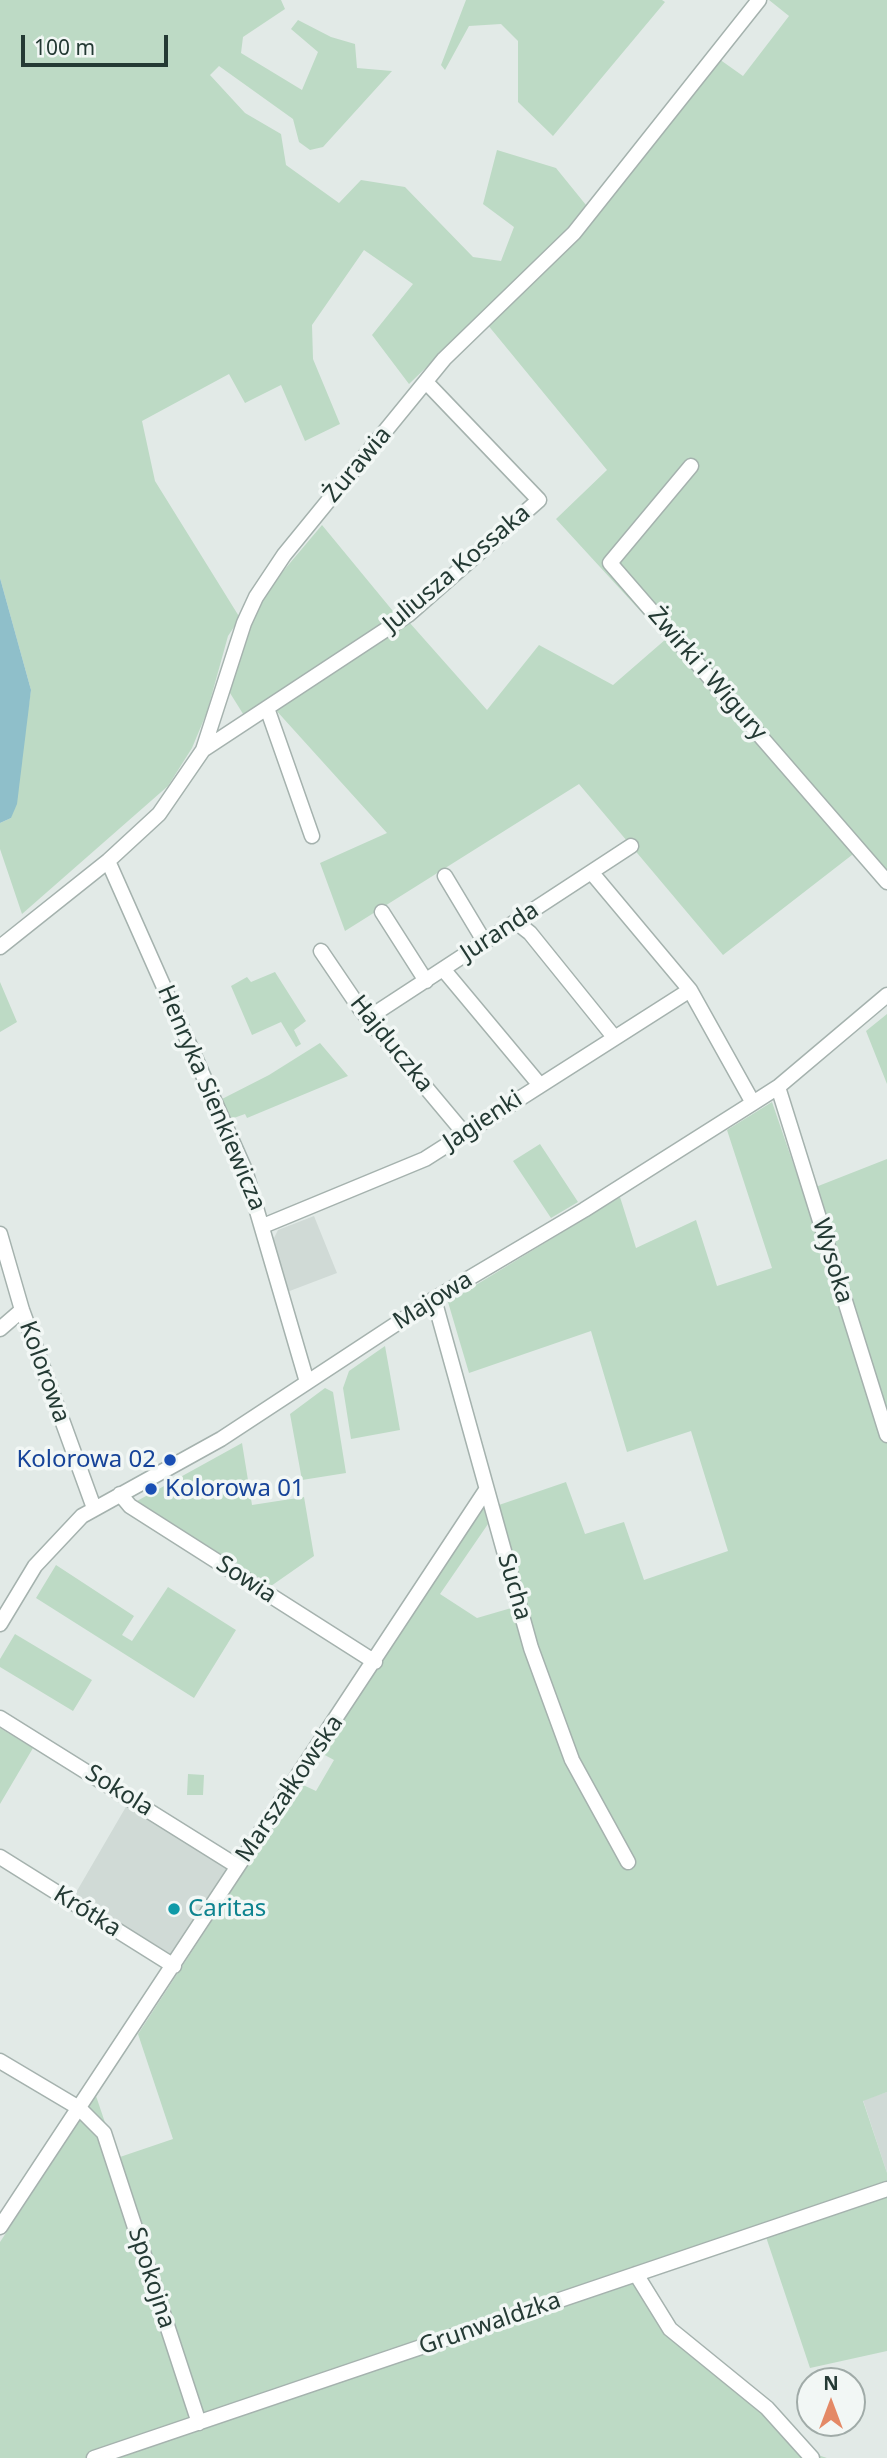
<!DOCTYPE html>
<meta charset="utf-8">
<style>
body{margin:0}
#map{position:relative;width:887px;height:2458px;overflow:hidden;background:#e2eae7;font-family:"Noto Sans",sans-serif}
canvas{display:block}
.north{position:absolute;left:796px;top:2367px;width:70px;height:70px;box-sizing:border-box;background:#f2f7f5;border:2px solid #a0aba8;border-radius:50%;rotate:0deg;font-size:19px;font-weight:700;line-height:28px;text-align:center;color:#243a34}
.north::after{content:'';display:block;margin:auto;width:24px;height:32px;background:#e48966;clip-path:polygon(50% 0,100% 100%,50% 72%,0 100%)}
.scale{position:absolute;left:21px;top:35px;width:147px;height:32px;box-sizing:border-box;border:4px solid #243a34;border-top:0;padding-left:9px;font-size:21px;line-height:24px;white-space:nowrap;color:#243a34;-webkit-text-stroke:5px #f2f7f5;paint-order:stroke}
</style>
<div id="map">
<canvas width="887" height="2458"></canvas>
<div class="north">N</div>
<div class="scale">100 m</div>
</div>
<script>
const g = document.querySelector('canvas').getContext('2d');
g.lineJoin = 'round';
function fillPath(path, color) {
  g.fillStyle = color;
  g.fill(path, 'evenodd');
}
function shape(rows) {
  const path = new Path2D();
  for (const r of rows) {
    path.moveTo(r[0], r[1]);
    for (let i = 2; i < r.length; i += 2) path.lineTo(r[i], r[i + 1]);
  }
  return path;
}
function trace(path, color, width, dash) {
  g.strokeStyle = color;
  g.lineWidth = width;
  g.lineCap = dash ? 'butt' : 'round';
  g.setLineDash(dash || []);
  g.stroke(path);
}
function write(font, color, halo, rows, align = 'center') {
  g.font = font + ' "Noto Sans",sans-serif';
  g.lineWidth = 7;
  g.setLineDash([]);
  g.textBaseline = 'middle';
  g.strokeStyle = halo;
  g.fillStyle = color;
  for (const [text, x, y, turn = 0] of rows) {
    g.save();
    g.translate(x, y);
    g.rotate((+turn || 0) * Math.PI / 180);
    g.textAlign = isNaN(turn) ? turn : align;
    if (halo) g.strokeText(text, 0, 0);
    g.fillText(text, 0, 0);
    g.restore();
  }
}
const built = shape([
 [314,1216,337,1273,287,1292,273,1240,278,1230],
 [127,1805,228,1866,171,1954,74,1896],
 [887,2092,887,2173,863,2100]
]);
const green = shape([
 [0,0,281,0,285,9,243,37,241,53,302,90,318,52,291,29,298,20,331,37,355,44,357,68,392,71,323,147,310,150,299,142,293,119,219,66,210,75,245,113,281,134,286,165,339,203,361,180,405,187,473,257,501,261,514,227,483,204,497,150,556,168,586,205,558,240,409,384,372,335,413,284,364,250,312,325,313,359,340,424,305,441,281,385,245,403,229,374,142,421,155,481,240,618,228,636,207,712,192,748,168,786,22,914,0,849,0,823,11,818,31,690,0,578],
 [466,0,662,0,665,2,553,136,518,102,518,41,501,24,469,26,445,70,441,65],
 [769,0,887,0,887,877,861,848,723,955,579,784,345,931,320,863,387,833,274,708,409,622,487,710,539,645,613,685,666,639,556,519,607,470,487,324,719,59,743,76,789,16],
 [322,525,397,616,245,717,230,693,236,663,254,616,274,582],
 [275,972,306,1021,294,1030,301,1044,296,1047,281,1022,252,1035,231,986,247,977,251,982],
 [0,982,17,1022,0,1032],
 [887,1014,887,1084,866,1031],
 [320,1043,348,1076,247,1118,245,1114,231,1119,222,1099,269,1075],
 [772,1102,803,1192,887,1159,887,2092,863,2101,887,2173,887,2351,810,2368,766,2237,643,2278,673,2325,818,2455,827,2458,0,2458,0,2242,96,2096,117,2158,173,2139,138,2034,301,1784,316,1791,334,1760,321,1753,483,1505,488,1524,440,1594,477,1618,525,1604,496,1506,566,1482,585,1534,624,1522,644,1580,728,1551,691,1431,627,1452,591,1331,469,1373,448,1302,620,1197,636,1248,696,1220,717,1286,772,1268,727,1130],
 [540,1144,578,1202,551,1218,513,1161],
 [385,1346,400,1430,351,1439,343,1388,349,1371],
 [325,1388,333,1392,346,1473,302,1480,290,1414],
 [242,1443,252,1505,304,1497,314,1556,271,1586,137,1501],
 [56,1565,134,1616,122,1635,132,1641,168,1587,236,1630,194,1698,36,1598],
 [15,1634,92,1680,73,1711,0,1667,0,1659],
 [0,1728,33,1748,0,1804],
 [188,1774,204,1775,203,1795,187,1795]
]);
const water = shape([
 [0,578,31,690,17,804,11,818,0,823]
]);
const minor = shape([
 [691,466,610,563,887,882],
 [267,708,312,836],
 [203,750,408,615,539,500,426,382],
 [108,861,245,1170,307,1382],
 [592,873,690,990,753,1103],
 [445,876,484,941],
 [382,912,426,981],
 [516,922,530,933,614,1037],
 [0,947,108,861,159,814,203,750,244,623,256,597,284,555,444,359,574,233,759,0],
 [321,951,361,1010,464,1133],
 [443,969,539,1084],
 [368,1018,631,846],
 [778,1087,887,1435],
 [263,1226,425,1159,690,990],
 [0,1234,22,1310,94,1508],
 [434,1299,531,1648,572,1760,628,1862],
 [0,1329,22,1310],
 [120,1494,130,1506,375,1662],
 [0,1624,35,1566,82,1516,221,1439,434,1299,584,1210,753,1103,778,1087,887,995],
 [0,1718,237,1866],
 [0,1857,174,1966],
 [0,2061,79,2108,104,2133,199,2423],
 [0,2227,486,1490],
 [636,2274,670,2329,767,2408,812,2458],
 [94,2458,887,2189]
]);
const markers = [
 [170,1460,7,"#1a4fb4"],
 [151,1489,7,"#1a4fb4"],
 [174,1909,7,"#0f9aa8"]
];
const streetNames = [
 ["Żurawia",358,465,-50],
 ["Juliusza Kossaka",457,569,-40],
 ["Żwirki i Wigury",707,674,49],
 ["Juranda",500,932,-33],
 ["Hajduczka",391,1044,51],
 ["Henryka Sienkiewicza",211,1098,67],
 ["Jagienki",483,1121,-33],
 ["Wysoka",832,1261,73],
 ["Majowa",433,1301,-32],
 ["Kolorowa",44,1372,70],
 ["Sowia",246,1580,33],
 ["Sucha",514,1587,74],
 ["Marszałkowska",290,1789,-56],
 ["Sokola",119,1791,32],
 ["Krótka",87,1912,32],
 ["Spokojna",151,2278,72],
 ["Grunwaldzka",490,2324,-19]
];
const transitNames = [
 ["Kolorowa 02",156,1460],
 ["Kolorowa 01",165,1489,"left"]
];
const cultureNames = [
 ["Caritas",188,1909]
];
fillPath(built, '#d0dad6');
fillPath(green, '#bddac5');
fillPath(water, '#8fbfca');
trace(minor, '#a5b2ae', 17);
trace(minor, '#fff', 14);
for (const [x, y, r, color] of markers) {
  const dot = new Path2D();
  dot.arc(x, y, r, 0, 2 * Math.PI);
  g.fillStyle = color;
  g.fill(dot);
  trace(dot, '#f2f7f5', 2.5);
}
write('24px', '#243a34', '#f2f7f5', streetNames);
write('24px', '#164399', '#f2f7f5', transitNames, 'right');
write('24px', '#0d838f', '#f2f7f5', cultureNames, 'left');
</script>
